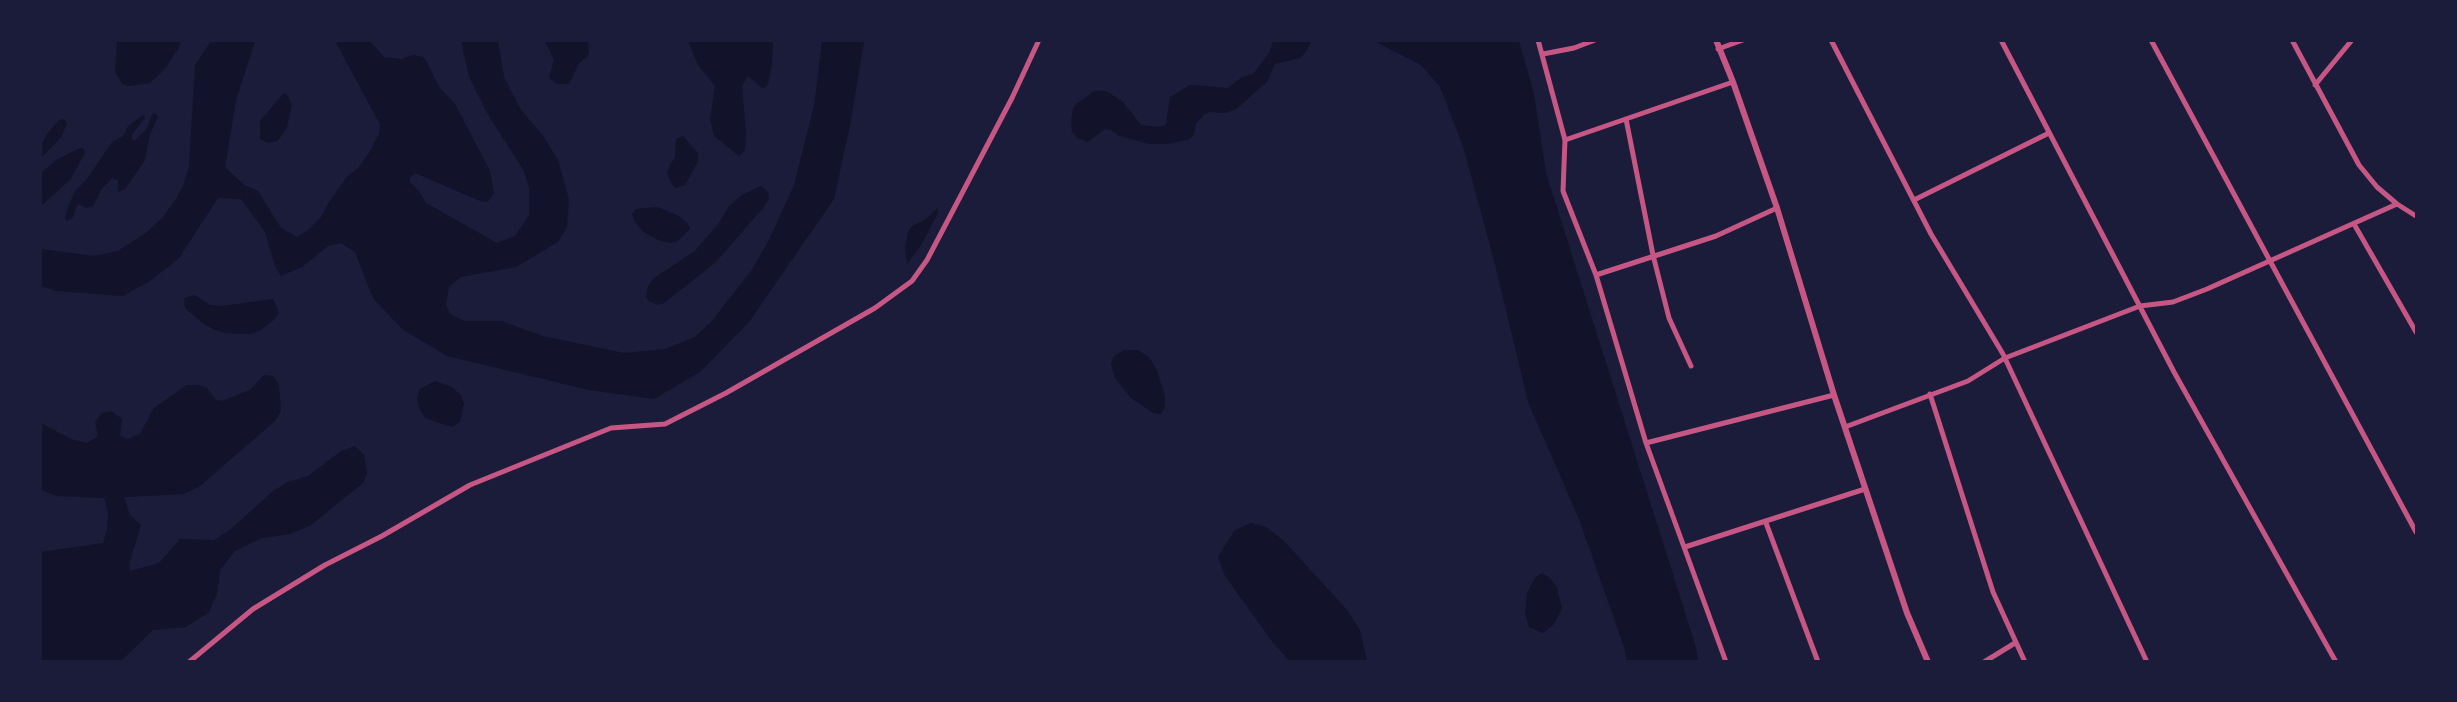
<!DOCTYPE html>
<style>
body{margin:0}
#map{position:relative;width:2457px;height:702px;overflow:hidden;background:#1b1b3a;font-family:Merriweather,serif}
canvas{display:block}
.frame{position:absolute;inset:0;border:42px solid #1b1b3a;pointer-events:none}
</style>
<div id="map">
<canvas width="2457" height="702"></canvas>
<div class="frame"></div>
</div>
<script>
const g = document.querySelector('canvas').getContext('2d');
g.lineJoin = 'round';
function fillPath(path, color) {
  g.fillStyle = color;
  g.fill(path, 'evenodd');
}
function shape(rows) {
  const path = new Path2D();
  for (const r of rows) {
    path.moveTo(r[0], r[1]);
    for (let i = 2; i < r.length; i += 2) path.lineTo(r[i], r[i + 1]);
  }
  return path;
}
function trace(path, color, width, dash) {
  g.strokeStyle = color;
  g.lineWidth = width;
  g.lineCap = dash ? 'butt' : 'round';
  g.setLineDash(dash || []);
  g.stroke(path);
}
const water = shape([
 [369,40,384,57,402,59,413,55,423,57,426,60,439,87,455,104,490,171,494,193,488,202,480,201,415,173,410,177,410,182,420,193,426,203,497,243,515,236,529,215,529,188,524,171,487,113,469,77,461,41,498,41,504,77,521,110,544,137,558,160,569,200,567,227,558,242,516,267,461,277,449,287,446,304,450,314,464,321,501,321,543,336,624,353,665,349,695,337,711,322,751,271,769,240,794,185,814,106,822,41,864,41,850,125,834,199,749,322,700,372,654,399,589,390,447,356,402,329,373,298,355,252,341,243,328,246,302,267,281,276,275,266,265,232,241,199,218,198,179,258,150,281,123,296,56,291,41,286,41,249,94,256,118,251,147,232,163,217,176,199,183,186,189,167,195,65,211,41,255,41,236,100,225,167,244,185,258,191,281,228,297,237,307,231,321,217,329,202,347,177,358,168,369,153,379,134,380,124,335,41],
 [117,41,117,40,181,41,178,49,165,69,150,83,129,86,122,84,115,72],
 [545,41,588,41,589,54,578,65,569,84,557,84,549,78,554,60],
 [688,41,773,41,772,65,768,84,763,89,748,76,742,86,746,134,745,150,739,156,714,136,710,119,715,86,698,65],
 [1273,41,1311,41,1306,52,1300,58,1275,64,1267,82,1236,109,1226,113,1211,112,1205,114,1196,123,1194,134,1190,139,1167,144,1150,144,1119,136,1111,130,1105,129,1088,142,1077,138,1072,132,1071,120,1074,106,1094,91,1106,91,1122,101,1141,125,1158,127,1166,125,1170,97,1190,85,1228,88,1242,77,1253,74,1269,53],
 [1374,41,1519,41,1534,94,1546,173,1695,644,1698,661,1627,661,1624,647,1579,519,1528,402,1496,268,1463,146,1440,87,1421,65],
 [284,93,288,96,292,105,287,127,278,141,268,143,260,139,260,121],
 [153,113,155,113,158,117,150,134,145,160,125,189,118,192,118,180,112,178,101,190,93,206,86,208,79,204,76,207,73,217,68,221,65,219,69,204,76,190,87,179,112,142,123,136,128,126,143,115,145,118,132,134,132,140,134,141,146,130],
 [64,119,67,123,62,136,42,157,41,146,47,134,59,120],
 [683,136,698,153,698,161,685,185,676,188,672,185,667,173,670,164,675,158,676,139],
 [80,148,84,149,85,153,70,180,41,206,41,173,56,160],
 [761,186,768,192,769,199,763,208,716,262,664,303,658,305,649,301,646,297,648,286,654,278,695,251,718,224,729,206,742,195],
 [658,207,679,216,688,224,690,229,677,242,670,243,658,240,644,232,635,222,632,214,636,209],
 [937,208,938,213,920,247,907,264,905,248,908,232,912,226,926,219],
 [195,295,210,305,222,306,273,299,279,313,275,319,261,330,250,334,226,333,213,329,201,322,185,308,184,298],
 [1124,350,1138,350,1149,357,1157,370,1165,397,1165,408,1161,414,1153,413,1131,398,1115,378,1111,364,1114,356],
 [264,375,273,376,279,384,281,411,275,421,200,486,184,494,124,497,130,515,141,525,129,564,130,571,159,563,180,539,214,540,231,529,273,491,288,482,308,476,341,451,355,446,364,455,367,472,363,483,311,525,291,534,262,538,235,551,220,570,217,594,209,612,186,627,153,630,121,661,41,661,41,552,103,543,107,530,108,512,104,498,57,496,41,490,41,423,71,439,87,443,98,436,95,422,102,413,111,411,122,419,120,436,127,439,140,434,154,408,187,385,198,385,207,388,216,400,222,401,250,390],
 [435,381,452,387,461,395,464,404,460,422,452,427,425,418,419,408,417,399,420,389],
 [1250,523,1266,527,1284,541,1348,611,1360,630,1367,661,1290,661,1274,644,1225,576,1218,557,1234,531],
 [1542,573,1550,578,1557,588,1562,608,1554,624,1543,633,1529,627,1525,612,1527,593,1535,578]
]);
const minor = shape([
 [1538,40,1565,140,1563,191,1596,275,1646,443,1726,662],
 [1831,40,1931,234,2003,354,2147,662],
 [2001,40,2174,372,2336,662],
 [2151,40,2416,532],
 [2292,40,2359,165,2377,187,2397,204,2416,216],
 [1718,49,1743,40],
 [1543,54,1574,48,1595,40],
 [2315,85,2352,40],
 [1626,119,1653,255,1669,318,1691,366],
 [1565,140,1733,82],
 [1914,200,2049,133],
 [2354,224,2416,332],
 [1596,275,1716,236,1777,208],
 [1930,394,1993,592,2025,662],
 [1845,427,1968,381,2005,358,2140,306,2173,302,2207,289,2397,204],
 [1646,443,1834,395],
 [1766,523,1818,662],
 [1685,547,1865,489],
 [189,662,253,609,325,565,382,536,470,485,611,428,665,424,726,393,875,308,912,281,927,260,1012,98,1039,40],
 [1984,662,2015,643]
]);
const tertiary = shape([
 [1716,40,1733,82,1777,208,1834,395,1907,613,1928,662]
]);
fillPath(water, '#12122b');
trace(minor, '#c65784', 5);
trace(tertiary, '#c65784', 6);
</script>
